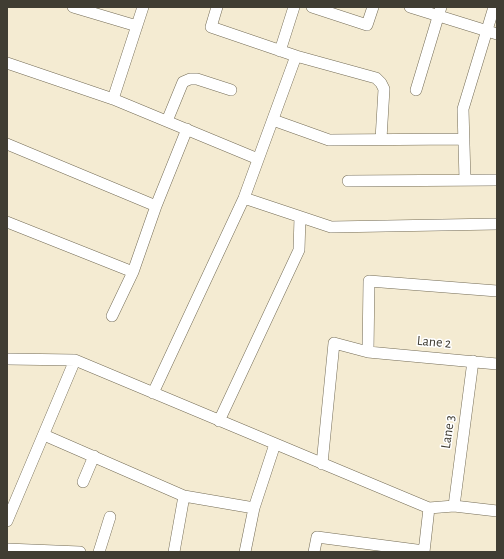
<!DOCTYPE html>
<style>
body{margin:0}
#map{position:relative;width:504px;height:559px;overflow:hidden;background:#f4ebd2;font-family:"Alegreya Sans",sans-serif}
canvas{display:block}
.frame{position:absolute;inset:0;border:8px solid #403d33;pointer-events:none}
</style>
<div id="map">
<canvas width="504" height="559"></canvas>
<div class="frame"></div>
</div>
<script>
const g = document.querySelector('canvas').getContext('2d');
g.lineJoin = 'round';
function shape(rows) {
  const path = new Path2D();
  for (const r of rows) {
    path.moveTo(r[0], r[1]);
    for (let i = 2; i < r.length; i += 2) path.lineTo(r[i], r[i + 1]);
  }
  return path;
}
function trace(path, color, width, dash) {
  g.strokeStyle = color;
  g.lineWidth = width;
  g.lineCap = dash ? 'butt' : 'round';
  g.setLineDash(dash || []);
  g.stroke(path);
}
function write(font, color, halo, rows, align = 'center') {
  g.font = font + ' "Alegreya Sans",sans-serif';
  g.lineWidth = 3;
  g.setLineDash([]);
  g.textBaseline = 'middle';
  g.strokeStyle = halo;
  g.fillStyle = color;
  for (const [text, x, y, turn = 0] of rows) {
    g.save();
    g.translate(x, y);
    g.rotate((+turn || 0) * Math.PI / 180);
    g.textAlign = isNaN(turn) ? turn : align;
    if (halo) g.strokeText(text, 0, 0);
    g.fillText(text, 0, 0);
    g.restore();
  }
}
const minor = shape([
 [73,7,137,26],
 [217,7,211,27,296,56,376,78,381,83,384,89,381,139],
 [312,7,367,25,373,7],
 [410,7,497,34],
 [280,51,294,7],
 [7,63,113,99,258,159],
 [416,90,441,7],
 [113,99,143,7],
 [273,120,329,140,464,139],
 [167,121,183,82,190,79,197,79,231,90],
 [7,144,156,206],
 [465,180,463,109,494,7],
 [348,181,497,180],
 [244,198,331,227,497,224],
 [7,222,133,272],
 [112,316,133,272,156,206,187,129],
 [368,352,369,281,497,291],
 [7,359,75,360,429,508,454,506,497,511],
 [153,393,244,198,296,56],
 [219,421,299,250,300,217],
 [44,435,184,496,254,508],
 [322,464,334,343,368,352,497,364],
 [83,482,94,456],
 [454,506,473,361],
 [7,521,75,360],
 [7,549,80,552],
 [99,552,110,517],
 [174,552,184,496],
 [245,552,254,508,275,444],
 [314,552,317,537,424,551],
 [424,552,429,508]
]);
const streetNames = [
 ["Lane 2",434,342,5],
 ["Lane 3",448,432,-82]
];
trace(minor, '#746c56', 12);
trace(minor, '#fff', 11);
write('14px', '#403d33', '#fff', streetNames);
</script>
